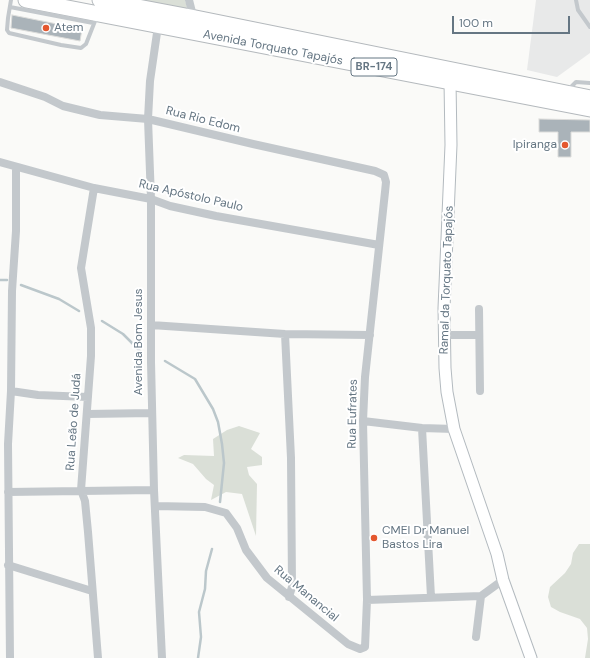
<!DOCTYPE html>
<meta charset="utf-8">
<style>
body{margin:0}
#map{position:relative;width:590px;height:658px;overflow:hidden;background:#fafaf8;font-family:"DM Sans",sans-serif}
canvas{display:block}
.scale{position:absolute;left:452px;top:16px;width:118px;height:18px;box-sizing:border-box;border:2px solid #657683;border-top:0;padding-left:5px;font-size:12px;line-height:14px;white-space:nowrap;color:#657683;-webkit-text-stroke:3px #fff;paint-order:stroke}
</style>
<div id="map">
<canvas width="590" height="658"></canvas>
<div class="scale">100 m</div>
</div>
<script>
const g = document.querySelector('canvas').getContext('2d');
g.lineJoin = 'round';
function fillPath(path, color) {
  g.fillStyle = color;
  g.fill(path, 'evenodd');
}
function shape(rows) {
  const path = new Path2D();
  for (const r of rows) {
    path.moveTo(r[0], r[1]);
    for (let i = 2; i < r.length; i += 2) path.lineTo(r[i], r[i + 1]);
  }
  return path;
}
function trace(path, color, width, dash) {
  g.strokeStyle = color;
  g.lineWidth = width;
  g.lineCap = dash ? 'butt' : 'round';
  g.setLineDash(dash || []);
  g.stroke(path);
}
function write(font, color, halo, rows, align = 'center') {
  g.font = font + ' "DM Sans",sans-serif';
  g.lineWidth = 4;
  g.setLineDash([]);
  g.textBaseline = 'middle';
  g.strokeStyle = halo;
  g.fillStyle = color;
  for (const [text, x, y, turn = 0] of rows) {
    g.save();
    g.translate(x, y);
    g.rotate((+turn || 0) * Math.PI / 180);
    g.textAlign = isNaN(turn) ? turn : align;
    if (halo) g.strokeText(text, 0, 0);
    g.fillText(text, 0, 0);
    g.restore();
  }
}
const built = shape([
 [536,0,590,0,590,53,557,77,527,70]
]);
const green = shape([
 [132,0,185,0,187,7,185,12],
 [239,426,260,433,251,449,262,457,262,465,247,467,249,475,257,484,256,536,242,494,226,492,211,500,214,485,206,479,193,464,178,458,184,455,214,456,213,439,227,430],
 [579,544,590,544,590,658,585,658,588,639,587,628,580,619,560,612,551,607,548,597,550,587,565,573,571,564,573,553]
]);
const stream = shape([
 [0,280,7,280],
 [21,285,59,299,79,311],
 [102,321,123,334,141,352],
 [165,361,195,379,213,409,218,422,222,444,224,463,220,502],
 [198,658,201,637,199,612,205,589,206,571,212,549]
]);
const building = shape([
 [12,15,82,29,80,41,11,28,12,15],
 [539,119,590,120,590,132,571,132,571,157,558,157,558,132,539,132,539,119]
]);
const lane = shape([
 [11,0,8,18,7,30,9,33,61,45,81,48,86,44,97,16],
 [576,0,578,10,590,27],
 [10,7,93,23],
 [568,90,576,82,590,83]
]);
const street = shape([
 [189,0,192,12,190,19],
 [158,26,150,81,148,119,151,199,151,362,154,490,162,658],
 [0,82,45,97,63,106,100,115,148,119,253,144,375,171,384,175,386,182,385,192,365,377,363,421,367,600,365,647,360,649,348,644,267,578,246,550,237,528,226,513,205,507,155,506],
 [0,162,94,188,151,199,170,206,216,216,379,245],
 [94,188,81,268,91,328,91,356,81,490,85,501,88,532,98,658],
 [479,309,480,391],
 [151,325,285,334,370,335],
 [285,334,291,458,292,587,289,597],
 [444,335,479,335],
 [11,391,38,395,88,397],
 [87,414,152,413],
 [363,421,422,428,454,429],
 [422,428,431,597],
 [8,492,154,490],
 [8,565,92,591],
 [367,600,481,596,503,580],
 [476,637,481,596],
 [10,658,8,444,11,391,12,291,16,231,16,167]
]);
const secondary = shape([
 [450,81,451,145,444,308,445,368,447,392,454,429,497,554,503,580,531,658]
]);
const highway = shape([
 [26,0,590,109],
 [100,0,191,17,590,98]
]);
const markers = [
 [46,28,4,"#e4572e"],
 [565,145,4,"#e4572e"],
 [374,538,4,"#e4572e"]
];
const shields = [
 [374,67,46]
];
const shieldNames = [
 ["BR-174",374,67]
];
const poiNames = [
 ["Atem",54,28],
 ["Ipiranga",557,145,"right"],
 ["CMEI Dr Manuel",382,531],
 ["Bastos Lira",382,545]
];
const streetNames = [
 ["Avenida Torquato Tapajós",273,48,11],
 ["Rua Rio Edom",203,120,14],
 ["Rua Apóstolo Paulo",191,196,13],
 ["Ramal da Torquato Tapajós",447,280,-88],
 ["Avenida Bom Jesus",139,342,-90],
 ["Rua Eufrates",353,414,-89],
 ["Rua Leão de Judá",74,422,-86],
 ["Rua Manancial",306,594,40]
];
fillPath(built, '#e8e9e9');
fillPath(green, '#dadfd7');
trace(stream, '#bbc7cb', 2.5);
fillPath(building, '#aab3b9');
trace(building, '#dcdcda', 1);
trace(secondary, '#b3babf', 13);
trace(highway, '#b4b9bd', 17);
trace(lane, '#c3c8cc', 4);
trace(street, '#c3c8cc', 8);
trace(secondary, '#fff', 11);
trace(highway, '#fff', 15);
for (const [x, y, r, color] of markers) {
  const dot = new Path2D();
  dot.arc(x, y, r, 0, 2 * Math.PI);
  g.fillStyle = color;
  g.fill(dot);
  trace(dot, '#fff', 1.5);
}
for (const [x, y, w] of shields) {
  const box = new Path2D();
  box.roundRect(x - w / 2, y - 9, w, 18, 3);
  g.fillStyle = '#fff';
  g.fill(box);
  trace(box, '#657683', 1);
}
write('bold 11px', '#657683', null, shieldNames);
write('12px', '#657683', '#fff', poiNames, 'left');
write('12px', '#657683', '#fff', streetNames);
</script>
